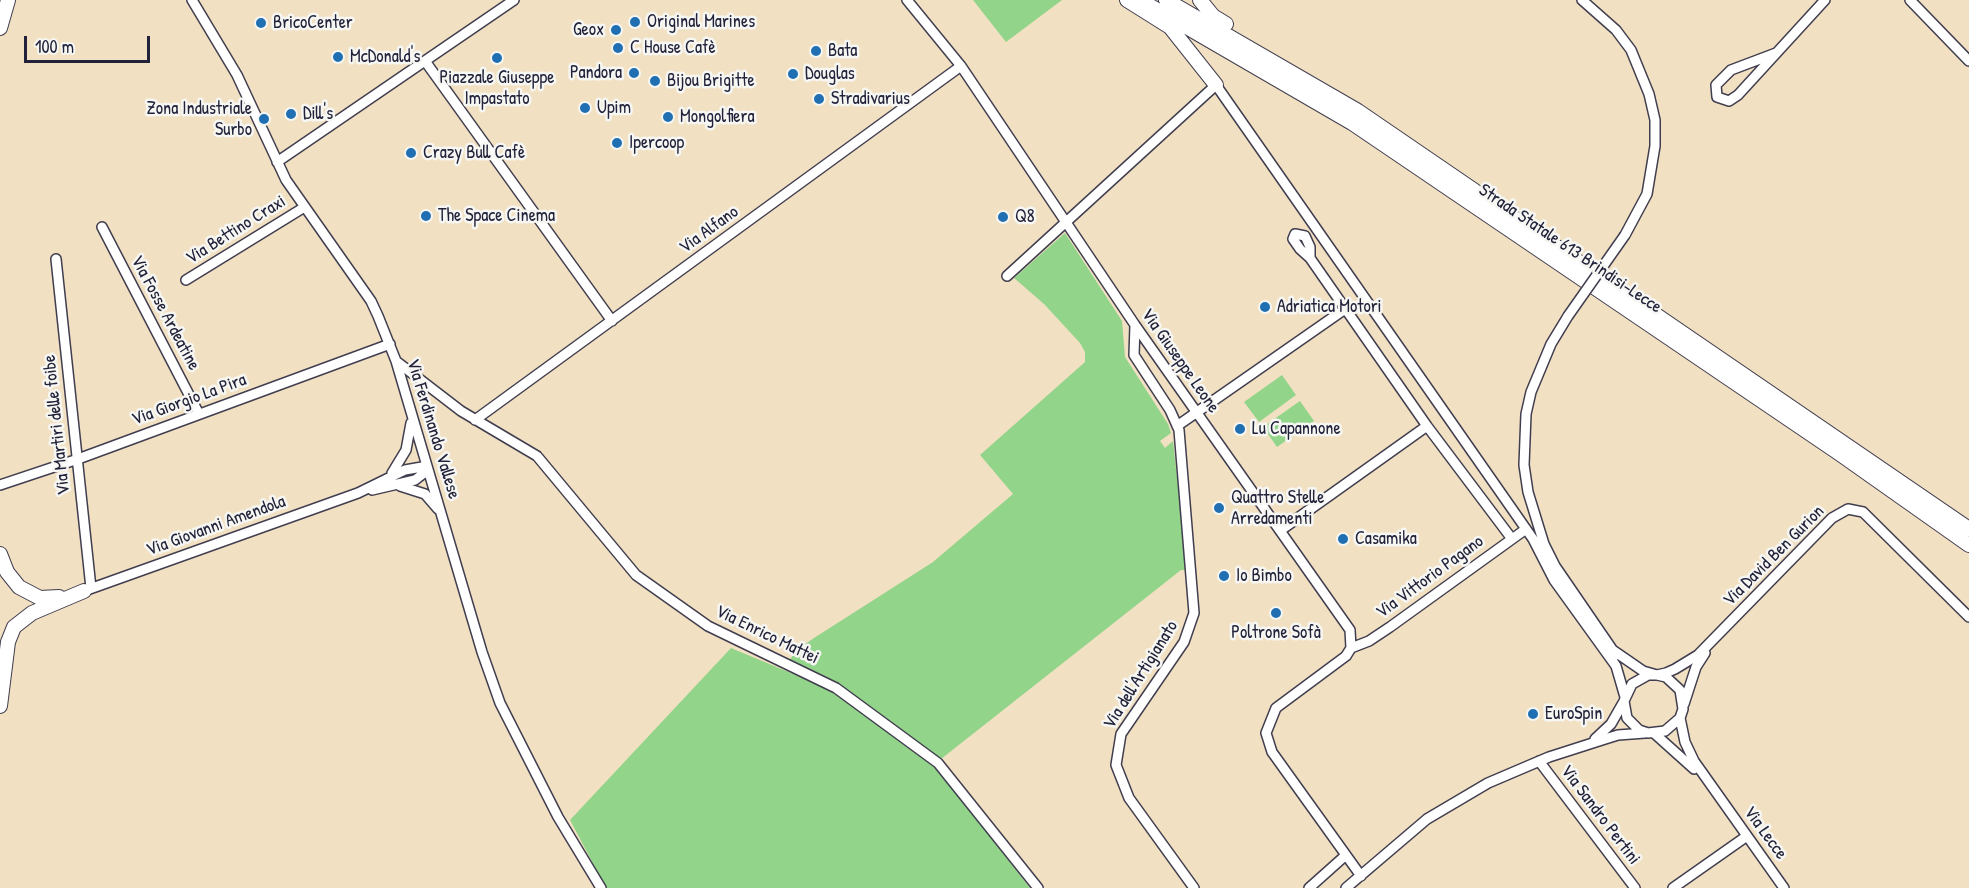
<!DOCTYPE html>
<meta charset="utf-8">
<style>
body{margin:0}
#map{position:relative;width:1969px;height:888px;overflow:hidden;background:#f2e0c3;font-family:"Patrick Hand",sans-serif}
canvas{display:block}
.scale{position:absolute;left:24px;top:36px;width:126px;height:27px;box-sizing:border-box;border:3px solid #22223b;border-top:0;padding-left:8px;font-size:18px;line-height:21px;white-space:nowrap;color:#22223b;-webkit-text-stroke:4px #f6f6f2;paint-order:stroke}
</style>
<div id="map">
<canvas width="1969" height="888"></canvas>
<div class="scale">100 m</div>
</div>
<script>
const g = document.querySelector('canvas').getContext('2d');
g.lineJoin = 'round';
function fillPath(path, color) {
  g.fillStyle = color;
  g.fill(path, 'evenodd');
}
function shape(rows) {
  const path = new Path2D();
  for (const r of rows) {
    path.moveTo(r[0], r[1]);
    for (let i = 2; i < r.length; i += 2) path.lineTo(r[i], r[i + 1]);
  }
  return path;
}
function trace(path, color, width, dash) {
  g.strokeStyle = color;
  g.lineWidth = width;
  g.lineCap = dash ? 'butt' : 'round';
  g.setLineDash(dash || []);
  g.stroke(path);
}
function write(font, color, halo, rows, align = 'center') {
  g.font = font + ' "Patrick Hand",sans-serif';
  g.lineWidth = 5;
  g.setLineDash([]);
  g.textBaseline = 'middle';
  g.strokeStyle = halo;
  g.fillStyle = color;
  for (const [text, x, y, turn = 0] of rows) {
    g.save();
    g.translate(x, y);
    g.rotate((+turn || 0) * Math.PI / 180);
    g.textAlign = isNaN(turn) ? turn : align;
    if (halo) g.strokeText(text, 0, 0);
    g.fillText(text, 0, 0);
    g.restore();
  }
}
const green = shape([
 [973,0,1062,0,1006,42],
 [1065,233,1122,321,1125,357,1168,424,1171,433,1160,441,1165,448,1173,441,1187,570,1181,570,941,759,837,684,788,662,798,649,814,638,933,562,1013,494,980,455,1085,362,1085,352,1080,343,1044,304,1014,278],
 [1282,375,1296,395,1259,422,1244,402],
 [1300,401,1314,421,1277,447,1263,427],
 [731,648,834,691,928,761,942,774,1030,888,606,888,570,820]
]);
const minor = shape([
 [192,0,237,75,286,180,371,301,378,316,396,361,482,652,500,703,558,817,601,888],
 [907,0,961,66,1135,325,1350,630,1351,648,1346,656,1276,708,1266,733,1272,752,1361,876],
 [1582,0,1616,30,1631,50,1649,94,1655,120,1655,146,1647,194,1625,235],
 [1910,0,1969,61],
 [1776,53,1731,70,1716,85,1717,97,1729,101,1738,95,1825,0],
 [425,61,612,321],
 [277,162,514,0],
 [102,227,199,414],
 [1310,258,1310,247,1305,236,1295,234,1293,239,1300,249,1310,258,1427,426,1512,539],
 [56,259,91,588],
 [1007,276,1216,85,1533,539,1554,580,1616,666,1625,697],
 [186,280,303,208],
 [1568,316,1551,344,1531,392,1526,414,1524,465,1528,492,1544,544,1555,566,1616,655],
 [1135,325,1134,355,1170,410,1179,430,1194,613,1184,642,1121,734,1116,765,1129,798,1194,888],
 [396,361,461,411,537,456,636,575,708,626,836,688,938,763,1038,888],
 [475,420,961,66],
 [1177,426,1345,309],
 [392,473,406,450,411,423],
 [0,485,78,459,390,344],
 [400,486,425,494,438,509],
 [372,490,415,480,428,470],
 [1281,530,1427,426],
 [84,591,358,493,405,470,422,467,428,470],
 [1351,648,1369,641,1390,627,1526,529],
 [1614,651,1643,671,1657,675,1666,677,1680,690,1683,709,1680,718,1665,731,1648,733,1639,730,1627,718,1624,701,1632,684,1648,675,1657,675,1666,673,1675,669,1698,655,1832,518,1848,509,1863,512,1969,617],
 [1684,704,1696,667,1705,653],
 [1680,718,1685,742,1694,761,1784,888],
 [1655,734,1694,769],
 [1595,739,1611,724,1623,703],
 [1539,761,1635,888],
 [1309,888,1346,855],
 [1346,888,1427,819,1488,783,1549,757,1602,740,1618,735,1645,733],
 [1673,888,1747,836]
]);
const highway = shape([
 [1127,0,1170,27,1216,85],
 [1140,0,1352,123,1840,454,1969,545],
 [1166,0,1358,111,1969,529],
 [1200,0,1213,16,1226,24],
 [0,28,8,0],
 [0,554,7,572,19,587,40,598,59,597],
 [0,706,8,642,14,627,32,613,84,591]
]);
const minorBridge = shape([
 [1568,316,1625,235]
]);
const markers = [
 [635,22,6,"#1f6fb2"],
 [261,23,6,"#1f6fb2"],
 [616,30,6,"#1f6fb2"],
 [618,48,6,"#1f6fb2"],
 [816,51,6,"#1f6fb2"],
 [338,57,6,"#1f6fb2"],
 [497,58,6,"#1f6fb2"],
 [634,73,6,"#1f6fb2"],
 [793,74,6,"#1f6fb2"],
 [655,81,6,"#1f6fb2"],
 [819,99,6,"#1f6fb2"],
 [585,108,6,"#1f6fb2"],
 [291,114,6,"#1f6fb2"],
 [668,117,6,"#1f6fb2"],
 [264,119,6,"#1f6fb2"],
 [617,143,6,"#1f6fb2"],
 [411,153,6,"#1f6fb2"],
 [426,216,6,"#1f6fb2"],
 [1003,217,6,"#1f6fb2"],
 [1265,307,6,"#1f6fb2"],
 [1240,429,6,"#1f6fb2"],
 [1219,508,6,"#1f6fb2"],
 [1343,539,6,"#1f6fb2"],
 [1224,576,6,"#1f6fb2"],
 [1276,613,6,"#1f6fb2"],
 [1533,714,6,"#1f6fb2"]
];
const poiNames = [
 ["Original Marines",647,22],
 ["BricoCenter",273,23],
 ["Geox",604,30,"right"],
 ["C House Cafè",630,48],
 ["Bata",828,51],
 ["McDonald's",350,57],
 ["Pandora",622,73,"right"],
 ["Douglas",805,74],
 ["Piazzale Giuseppe",497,78,"center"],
 ["Impastato",497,99,"center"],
 ["Bijou Brigitte",667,81],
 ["Stradivarius",831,99],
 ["Upim",597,108],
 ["Zona Industriale",252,109,"right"],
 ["Surbo",252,130,"right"],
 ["Dill's",303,114],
 ["Mongolfiera",680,117],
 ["Ipercoop",629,143],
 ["Crazy Bull Cafè",423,153],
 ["The Space Cinema",438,216],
 ["Q8",1015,217],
 ["Adriatica Motori",1277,307],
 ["Lu Capannone",1252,429],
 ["Quattro Stelle",1231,498],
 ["Arredamenti",1231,519],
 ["Casamika",1355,539],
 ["Io Bimbo",1236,576],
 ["Poltrone Sofà",1276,633,"center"],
 ["EuroSpin",1545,714]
];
const streetNames = [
 ["Via Bettino Craxi",236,230,-32],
 ["Via Alfano",709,230,-36],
 ["Strada Statale 613 Brindisi-Lecce",1570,249,34],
 ["Via Fosse Ardeatine",165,313,62],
 ["Via Giuseppe Leone",1180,361,55],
 ["Via Giorgio La Pira",189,400,-20],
 ["Via Martiri delle foibe",57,425,-96],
 ["Via Ferdinando Vallese",433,429,73],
 ["Via Giovanni Amendola",216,526,-20],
 ["Via David Ben Gurion",1774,556,-45],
 ["Via Vittorio Pagano",1430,577,-36],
 ["Via Enrico Mattei",767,635,26],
 ["Via dell'Artigianato",1141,675,-58],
 ["Via Sandro Pertini",1600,815,53],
 ["Via Lecce",1765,833,54]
];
fillPath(green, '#93d48b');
trace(minor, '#413e4f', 12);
trace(highway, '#413e4f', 16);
trace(minor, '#fff', 9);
trace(highway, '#fff', 14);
trace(minorBridge, '#413e4f', 12, []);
trace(minorBridge, '#fff', 9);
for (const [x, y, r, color] of markers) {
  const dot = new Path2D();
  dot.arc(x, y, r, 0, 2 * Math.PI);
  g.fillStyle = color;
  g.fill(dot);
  trace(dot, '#f6f6f2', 2);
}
write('18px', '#22223b', '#f6f6f2', poiNames, 'left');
write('18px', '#22223b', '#f6f6f2', streetNames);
</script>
